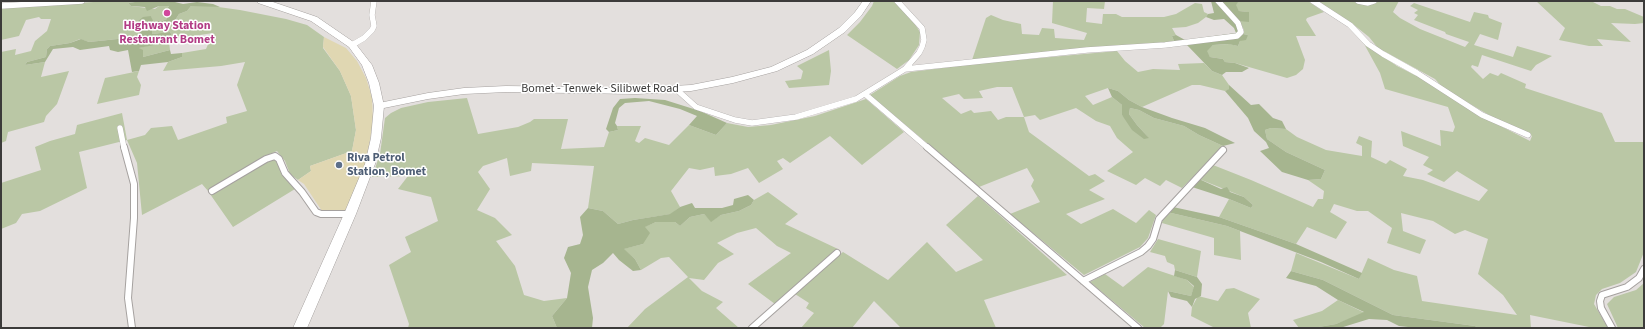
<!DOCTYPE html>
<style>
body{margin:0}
#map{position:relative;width:1645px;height:329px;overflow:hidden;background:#e3dfdd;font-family:"Source Sans 3",sans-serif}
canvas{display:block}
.frame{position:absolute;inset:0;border:2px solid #3c3b3a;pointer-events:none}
</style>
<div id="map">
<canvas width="1645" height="329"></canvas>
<div class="frame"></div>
</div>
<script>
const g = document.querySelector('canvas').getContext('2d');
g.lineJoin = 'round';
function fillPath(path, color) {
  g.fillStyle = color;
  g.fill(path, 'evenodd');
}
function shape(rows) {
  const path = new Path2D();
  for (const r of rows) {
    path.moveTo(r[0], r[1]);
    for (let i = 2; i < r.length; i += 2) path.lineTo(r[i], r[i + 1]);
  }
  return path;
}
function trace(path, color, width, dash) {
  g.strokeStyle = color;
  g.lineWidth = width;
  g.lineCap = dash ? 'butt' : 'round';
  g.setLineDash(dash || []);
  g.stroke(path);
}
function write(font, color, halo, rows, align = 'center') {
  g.font = font + ' "Source Sans 3",sans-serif';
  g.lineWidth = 3;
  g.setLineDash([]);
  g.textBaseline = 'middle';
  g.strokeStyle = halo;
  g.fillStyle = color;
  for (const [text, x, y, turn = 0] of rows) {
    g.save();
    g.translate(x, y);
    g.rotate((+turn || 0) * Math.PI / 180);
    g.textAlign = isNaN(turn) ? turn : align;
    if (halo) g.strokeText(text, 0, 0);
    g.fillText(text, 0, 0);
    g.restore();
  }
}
const green = shape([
 [109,1,135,2,128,3,131,6,155,9,159,6,169,6,166,10,167,19,162,21,152,21,151,16,140,34,127,38,89,42,80,39,70,43,50,46,47,49,46,57,27,62,25,65,45,62,41,77,69,71,57,104,46,116,44,122,8,132,6,141,1,143,1,52,16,49,15,55,31,51,35,41,47,31,51,19,41,19,39,17,26,20,19,36,1,40,1,8],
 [874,1,895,1,913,21,920,32,919,45,909,60,897,69,847,35,860,22,872,6],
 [1053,1,1105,1,1104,9,1087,8,1086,22,1102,24,1103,14,1116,14,1122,17,1164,17,1176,14,1195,3,1202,4,1204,12,1208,14,1206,17,1198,23,1186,27,1172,28,1176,35,1172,36,1174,41,1159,44,972,60,986,18,991,15,1003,20,1021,24,1022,34,1039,35,1042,28,1054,29,1055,38,1084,40,1087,33,1052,23],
 [1239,1,1308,1,1324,12,1307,18,1306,20,1316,36,1296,36,1305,60,1303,69,1296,75,1287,78,1235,63,1225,62,1223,59,1210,57,1206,51,1213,45,1229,44,1238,46,1240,41,1248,35,1243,34,1244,30,1239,21,1248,12,1239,11,1235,5],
 [1317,1,1349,1,1371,5,1376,3,1377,1,1399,1,1393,12,1400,18,1420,29,1465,47,1469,42,1446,34,1445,32,1414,20,1418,15,1414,13,1418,10,1410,6,1414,3,1470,22,1474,12,1488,15,1489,18,1502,23,1498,40,1480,34,1474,45,1513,57,1517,46,1552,56,1536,65,1531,71,1482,55,1478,67,1472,65,1471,67,1483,79,1490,73,1498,76,1501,73,1526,84,1525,88,1602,113,1615,142,1644,142,1644,252,1636,272,1620,283,1602,289,1596,295,1594,304,1608,328,1594,328,1530,315,1531,328,1478,328,1475,326,1393,315,1323,280,1291,271,1296,253,1359,279,1368,258,1394,270,1417,276,1422,301,1517,315,1503,295,1478,274,1488,239,1465,230,1455,234,1433,221,1401,213,1403,231,1426,240,1420,254,1387,243,1392,228,1368,211,1357,211,1334,204,1330,212,1347,222,1336,239,1307,227,1296,244,1219,217,1229,199,1251,208,1253,205,1244,197,1199,179,1213,165,1251,180,1313,207,1318,199,1323,199,1324,191,1308,180,1321,179,1325,170,1286,152,1267,139,1265,130,1271,128,1286,129,1297,137,1326,150,1362,156,1362,146,1356,143,1359,136,1372,141,1371,157,1386,164,1390,160,1407,169,1403,176,1423,180,1479,201,1488,190,1457,171,1444,182,1427,174,1433,170,1423,165,1429,157,1403,146,1401,131,1441,146,1440,130,1453,132,1455,127,1448,107,1385,89,1380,73,1363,42,1397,66,1419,77,1475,113,1530,141,1532,136,1525,131,1499,121,1443,88,1435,79,1378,48,1369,37,1349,21],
 [1536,1,1591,1,1601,6,1610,6,1617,9,1625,9,1644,17,1644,23,1635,24,1611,23,1631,42,1597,39,1603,46,1589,46,1559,40,1565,28],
 [191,6,211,6,240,10,286,19,307,25,324,37,323,48,340,71,351,96,356,130,352,151,310,166,311,171,298,180,290,174,285,161,277,151,270,154,208,191,202,184,142,215,137,163,127,140,79,152,87,188,40,211,22,214,16,223,1,229,1,183,41,170,35,147,50,141,75,134,77,125,122,113,127,140,145,135,151,128,172,126,178,140,227,123,226,117,247,111,237,85,245,62,221,66,163,71,168,62,182,57,182,53,206,49,213,33,174,39,170,32,152,34,152,30,162,29,163,26,174,22,179,14,187,11],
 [162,42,169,42,170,50,143,57,139,48],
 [829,50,831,71,829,85,789,88,785,81,801,79,803,71,797,66],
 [1117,51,1125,61,1138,72,1153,69,1180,70,1178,64,1204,63,1212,71,1222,75,1229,85,1230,89,1225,91,1200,85,1192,85,1142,107,1129,100,1118,91,1108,88,1085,96,1093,105,1112,97,1122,105,1122,115,1149,138,1137,125,1129,114,1130,108,1139,110,1154,118,1184,126,1199,135,1223,146,1182,188,1166,180,1160,186,1145,178,1136,185,1107,171,1133,152,1117,138,1110,126,1096,121,1076,108,1040,120,1035,115,1024,117,1029,132,1089,176,1095,174,1105,181,1089,190,1105,199,1066,214,1081,224,1113,209,1136,223,1149,210,1156,215,1148,238,1140,247,1084,275,1010,214,1040,202,1031,186,1034,180,1027,168,979,187,870,95,900,76,911,72,974,64],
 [997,87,1012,87,1024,117,1006,117,998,120,991,111,974,113,971,110,961,114,942,98,959,94,964,99,983,98,979,91],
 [139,71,137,77,141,85,139,95,97,104,105,78],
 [467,98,478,134,518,127,530,122,534,119,568,119,561,149,604,147,609,132,618,130,617,126,641,126,635,141,639,143,645,138,669,145,689,125,716,135,727,123,748,127,771,125,815,116,866,99,904,132,862,165,830,136,790,163,783,158,777,161,783,169,759,183,748,168,731,174,715,176,714,167,700,170,689,168,671,191,680,207,671,214,633,220,618,224,603,211,588,208,594,166,532,163,531,171,510,176,507,158,483,166,478,172,490,189,477,210,495,218,512,235,496,241,515,266,524,295,544,301,567,298,552,316,557,328,408,328,409,324,389,265,411,252,405,237,438,221,431,197,398,189,408,176,372,177,380,154,385,118,391,113,401,108,428,102],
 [273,159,276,160,282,175,295,189,233,227,210,194,269,160],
 [768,192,798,214,785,224,838,249,775,304,748,284,791,253,777,246,756,228,737,233,717,243,734,254,718,263,704,280,689,278,702,291,723,302,716,308,739,328,627,328,645,309,688,277,669,257,661,258,641,270,635,259,623,249,643,244,644,227,656,222,675,222,680,226,690,217,704,214,711,221,721,215,739,211,751,205,754,200],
 [978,196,1067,275,984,300,996,328,901,328,874,301,852,328,801,328,814,313,806,308,809,303,795,294,816,273,843,252,888,280,927,242,956,272,983,260,946,225],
 [1167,212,1227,226,1240,231,1241,260,1214,255,1214,238,1162,223,1163,218],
 [1158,239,1201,251,1197,277,1175,270,1174,265,1167,262,1165,256,1150,252],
 [1148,267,1187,280,1194,287,1191,296,1168,291,1164,324,1160,328,1145,328,1090,282,1105,274,1123,287],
 [1644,283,1644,328,1618,328,1607,304,1614,297,1636,290],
 [1234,288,1260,299,1248,313,1251,328,1215,328,1191,316,1192,307,1198,296,1218,301,1226,289],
 [1338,300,1365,313,1336,324,1313,328,1299,328,1293,320,1322,311]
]);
const forest = shape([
 [1211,1,1216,1,1237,26,1239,32,1236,35,1159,44,1174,41,1172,36,1176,35,1185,40,1236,33,1234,28,1224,19,1214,20,1206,17,1208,14,1214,13],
 [1220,1,1239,1,1236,5,1239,11,1249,12,1249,22,1239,21],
 [135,2,175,2,183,4,197,2,213,4,220,7,191,6,187,11,179,14,174,22,163,26,162,29,152,30,152,34,170,32,174,39,169,42,139,48,143,50,143,57,170,50,171,54,182,53,182,57,168,62,141,65,139,71,132,72,128,50,118,52,110,50,109,46,80,50,73,47,53,49,45,62,25,65,27,62,46,57,47,49,50,46,70,43,81,39,89,42,127,38,139,34,136,30,136,23,143,17,151,16,153,21,162,21,167,19,166,10,169,6,159,6,147,11,145,7,131,6,128,3],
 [1243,34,1248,35,1246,40,1240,41,1238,46,1228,44,1213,45,1207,51,1210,57,1223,59,1225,62,1235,63,1249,68,1242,72,1226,72,1222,75,1212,71,1186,44,1235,39,1240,37],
 [1229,85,1251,105,1259,104,1273,118,1282,121,1286,129,1271,128,1265,130,1267,139,1286,152,1325,170,1321,179,1308,180,1282,172,1260,151,1269,148,1266,142,1254,131,1248,118,1225,91,1229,89],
 [1108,88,1118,91,1129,100,1142,107,1172,118,1205,128,1235,143,1223,146,1199,135,1184,126,1154,118,1139,110,1130,108,1129,114,1137,125,1149,138,1144,139,1132,130,1122,115,1122,105,1112,97],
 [635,98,665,100,700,111,727,123,716,135,689,125,697,116,680,109,649,101,625,103,619,108,615,123,617,126,618,130,609,132,606,129,613,108,620,99],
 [1199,179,1221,189,1227,187,1230,192,1244,197,1253,205,1251,208,1229,199,1192,187],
 [748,195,754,200,751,205,739,211,721,215,711,222,704,214,690,217,680,226,675,222,656,222,645,227,650,233,643,244,624,249,635,259,641,270,633,271,619,260,613,253,603,263,592,270,588,287,593,318,592,328,557,328,552,316,567,298,571,273,564,258,568,247,580,244,583,235,580,217,588,208,603,211,618,224,633,220,670,214,680,207,692,203,695,208,722,208,733,205,734,199],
 [1173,207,1219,217,1296,244,1362,273,1359,279,1321,262,1227,226,1167,212],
 [1175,270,1197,277,1202,284,1201,296,1195,299,1192,307,1187,301,1171,297,1168,291,1191,296,1194,286,1187,280,1174,276],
 [1291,271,1323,280,1393,315,1475,326,1478,328,1417,328,1399,326,1387,320,1369,319,1340,328,1313,328,1336,324,1364,312,1338,300,1316,286,1286,278]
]);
const sand = shape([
 [324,37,346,48,357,61,366,78,372,97,373,121,367,159,347,210,322,211,304,184,298,180,311,171,310,166,352,151,356,130,351,96,340,71,323,47]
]);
const minorFar1 = shape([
 [1313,1,1350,25,1368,44,1383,54,1417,73,1482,115,1528,135],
 [1358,1,1368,3,1374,1],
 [1,6,82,1],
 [352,45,364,38,372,30,374,26,372,15,374,1],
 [905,69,1087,50,1165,45,1237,36,1241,32,1238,23,1218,1],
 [676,89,696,107,735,120,752,123,796,117,856,99,905,69,919,53,922,47,924,40,922,28,897,1],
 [865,94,928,148],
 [120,128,124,148]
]);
const minor = shape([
 [124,147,134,184,134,218,128,298,132,328],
 [927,147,1138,328],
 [212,191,266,159,275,156,279,159,285,173,302,192,316,212,321,214,350,214],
 [1083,281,1141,252,1148,246,1153,239,1159,219,1223,150],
 [752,328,837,253],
 [1612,328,1601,308,1600,301,1602,295,1627,287,1639,278,1644,269]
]);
const primary = shape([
 [863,1,871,1,861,16,845,32,813,54,777,71,733,83,691,91,637,94,506,92,464,94,428,99,379,109,374,106,379,103,428,93,464,88,506,86,637,88,691,85,732,77,771,67,807,50,839,28,855,12,863,1]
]);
const trunk = shape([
 [257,1,270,1,317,17,355,43,372,65,379,83,384,106,381,138,375,164,356,214,307,328,293,328,344,214,365,164,371,138,374,106,369,83,362,65,349,47,311,21,258,3,257,1]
]);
const markers = [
 [167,13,4,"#d1479c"],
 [339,165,4,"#5c6f8a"]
];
const hotelNames = [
 ["Highway Station",167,26],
 ["Restaurant Bomet",167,40]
];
const streetNames = [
 ["Bomet - Tenwek - Silibwet Road",600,89]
];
const serviceNames = [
 ["Riva Petrol",347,158],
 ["Station, Bomet",347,172]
];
fillPath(green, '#bac7a5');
fillPath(forest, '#a6b58f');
fillPath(sand, '#e0d7b2');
trace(minorFar1, '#a5a19f', 6);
trace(minor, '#a5a19f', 8);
trace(primary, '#a5a19f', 1);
trace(trunk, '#a5a19f', 1);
trace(minorFar1, '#fff', 5.5);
trace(minor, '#fff', 6);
fillPath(primary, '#fff');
fillPath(trunk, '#fff');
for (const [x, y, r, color] of markers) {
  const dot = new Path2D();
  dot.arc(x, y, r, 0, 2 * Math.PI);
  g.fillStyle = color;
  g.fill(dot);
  trace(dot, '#fff', 1.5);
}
write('bold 12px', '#b23c85', '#fff', hotelNames);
write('12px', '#3c3b3a', '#fff', streetNames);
write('bold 12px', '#4e5e75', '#fff', serviceNames, 'left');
</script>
